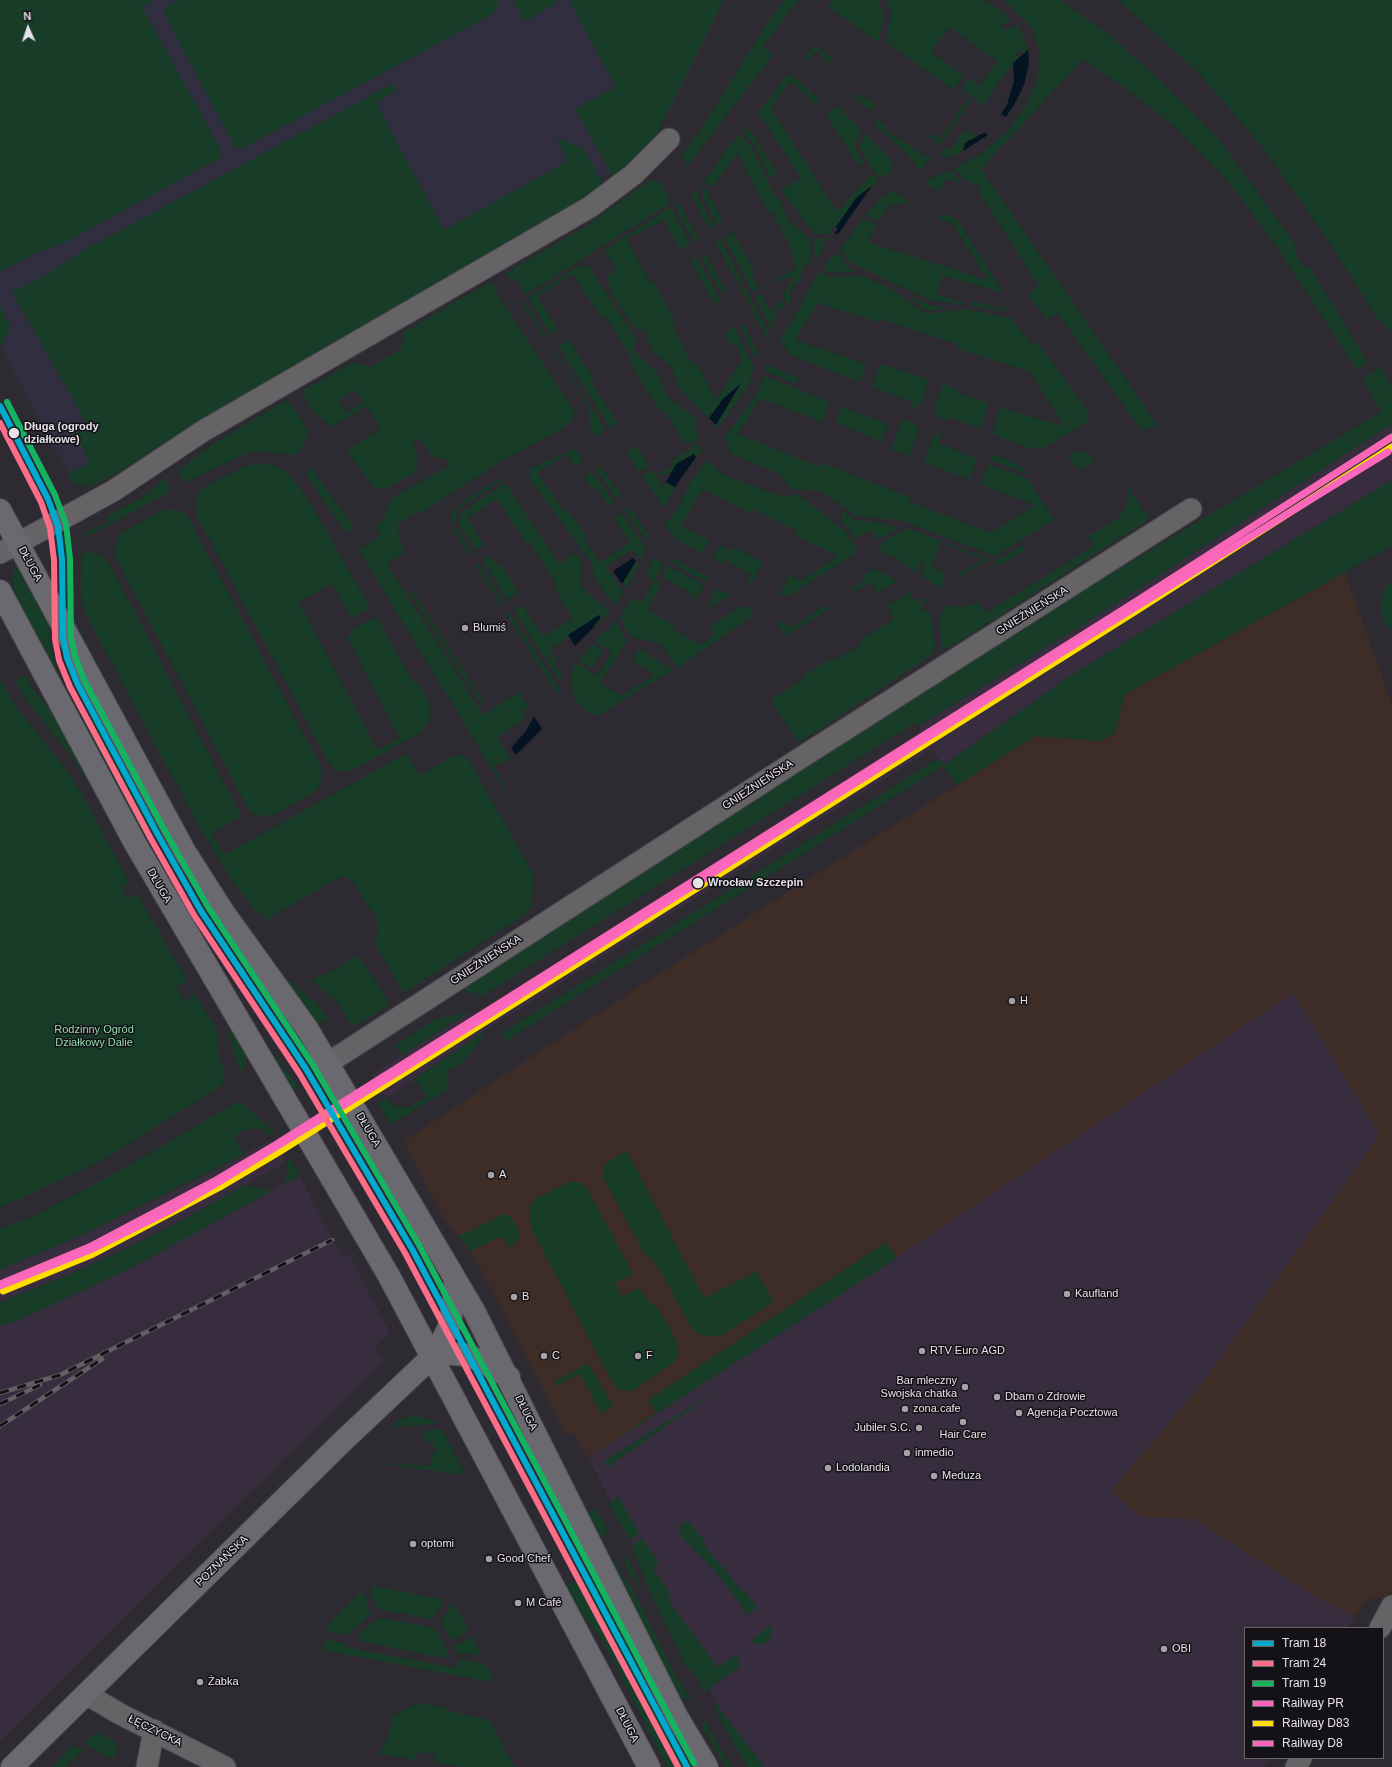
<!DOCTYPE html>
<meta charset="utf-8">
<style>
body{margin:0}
#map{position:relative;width:1392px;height:1767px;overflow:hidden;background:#2e2a31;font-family:Arial,sans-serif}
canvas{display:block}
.legend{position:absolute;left:1244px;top:1627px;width:140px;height:132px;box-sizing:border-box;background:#151217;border:1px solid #69656b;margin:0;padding:5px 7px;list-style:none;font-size:12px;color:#e7e2ea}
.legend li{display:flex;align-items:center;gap:8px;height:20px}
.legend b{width:20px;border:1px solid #69656b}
.north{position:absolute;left:8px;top:8px;width:40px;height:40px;-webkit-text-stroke:3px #151217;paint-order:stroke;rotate:357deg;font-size:11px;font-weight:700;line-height:16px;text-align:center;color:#e7e2ea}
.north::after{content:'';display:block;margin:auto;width:14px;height:18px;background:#e7e2ea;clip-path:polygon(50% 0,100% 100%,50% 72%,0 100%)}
</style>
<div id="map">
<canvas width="1392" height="1767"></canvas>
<ul class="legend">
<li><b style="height:5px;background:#00a9ce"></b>Tram 18</li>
<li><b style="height:5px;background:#fb6d88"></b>Tram 24</li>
<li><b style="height:5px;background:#13b361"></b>Tram 19</li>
<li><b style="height:5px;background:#fa66b7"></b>Railway PR</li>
<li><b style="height:5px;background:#fd0"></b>Railway D83</li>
<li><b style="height:5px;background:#f968bb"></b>Railway D8</li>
</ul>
<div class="north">N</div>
</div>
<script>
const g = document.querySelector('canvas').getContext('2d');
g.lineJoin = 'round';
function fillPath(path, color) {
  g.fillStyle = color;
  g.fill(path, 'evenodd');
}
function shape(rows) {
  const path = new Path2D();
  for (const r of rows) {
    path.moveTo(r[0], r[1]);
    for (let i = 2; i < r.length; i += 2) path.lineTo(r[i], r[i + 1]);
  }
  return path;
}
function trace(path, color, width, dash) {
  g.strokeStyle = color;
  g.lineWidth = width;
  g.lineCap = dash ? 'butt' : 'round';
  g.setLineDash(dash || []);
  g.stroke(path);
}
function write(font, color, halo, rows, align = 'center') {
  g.font = font + ' Arial,sans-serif';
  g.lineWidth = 3;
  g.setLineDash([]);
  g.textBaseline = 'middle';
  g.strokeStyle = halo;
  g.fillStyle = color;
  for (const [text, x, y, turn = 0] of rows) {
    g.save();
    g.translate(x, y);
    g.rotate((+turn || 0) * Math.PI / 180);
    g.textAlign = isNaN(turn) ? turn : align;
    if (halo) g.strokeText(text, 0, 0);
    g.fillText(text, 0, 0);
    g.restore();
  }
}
const built = shape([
 [1392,424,1392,480,1073,674,943,765,932,749,482,1033,386,1098,372,1075,402,1055,469,1013,472,1016,921,731,919,726,1084,624],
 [1293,993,1380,1135,1201,1385,1111,1491,1141,1517,1194,1519,1319,1599,1355,1616,1348,1628,1245,1628,1245,1758,1270,1758,1264,1767,750,1767,588,1458,923,1240],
 [271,1140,286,1162,184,1219,127,1248,68,1275,0,1302,0,1270,80,1236,220,1168],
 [300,1175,342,1257,349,1255,390,1332,375,1347,383,1361,0,1741,0,1326,19,1320,131,1268]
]);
const industrial = shape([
 [1345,573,1392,704,1392,1589,1389,1595,1366,1600,1355,1616,1319,1599,1194,1519,1141,1517,1111,1491,1201,1385,1380,1135,1293,993,923,1240,588,1458,573,1432,567,1436,478,1264,463,1240,445,1221,404,1141,643,984,1035,736,1100,741,1114,734,1125,694]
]);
const education = shape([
 [0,0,724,0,670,112,616,169,201,402,68,474,0,344]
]);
const green = shape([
 [0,0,155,0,142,7,222,152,220,158,64,243,32,255,0,272],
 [178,0,497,0,497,8,491,15,241,149,235,148,233,144,165,15,164,10,166,6],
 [513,0,556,0,557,1,554,5,527,20,522,18],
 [724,0,656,136,648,148,616,176,613,176,575,109,616,87,569,0],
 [785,0,798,0,763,47,773,55,687,167,682,154,698,134,775,11],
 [833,0,879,0,884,20,878,42,828,7],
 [887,0,983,0,1003,12,1011,20,1001,25,1005,30,1016,24,1020,29,1028,50,1024,53,1020,49,1016,53,1019,57,1013,63,983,105,962,89,969,79,979,86,997,61,949,27,931,52,964,76,954,90,886,42,891,14],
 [1004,0,1060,0,1107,33,1151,72,1218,138,1295,244,1295,254,1302,265,1311,269,1368,363,1357,370,1277,247,1228,181,1174,126,1124,87,1083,59,981,169,1158,426,1141,430,1058,313,1047,320,1028,294,1039,286,979,192,981,186,964,180,955,168,982,153,1007,132,1025,108,1036,84,1040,59,1039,48,1034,33,1028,23],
 [1118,0,1392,0,1392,332,1379,321,1327,239,1261,145,1199,73],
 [814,45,834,59,830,63,816,51,807,61,805,59],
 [787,75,792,75,820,100,815,104,790,81,771,108,837,212,867,179,872,175,879,181,859,195,836,227,833,226,829,233,837,235,814,234,781,190,801,178,758,112],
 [392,84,396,91,376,103,444,230,568,161,556,138,583,148,601,180,601,185,588,195,155,448,134,463,88,488,85,483,80,485,74,484,68,474,90,462,74,432,87,424,12,292,50,273,82,251],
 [858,93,876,105,872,111,854,98],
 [968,99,971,101,940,145,929,137,932,132,940,139],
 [837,106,861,130,854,147,864,163,859,166,826,115],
 [877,120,887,126,885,130,928,158,929,156,933,159,923,165,924,169,919,169,907,154,874,124],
 [745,128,753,134,778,174,770,178,755,146,742,131],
 [965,129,977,137,965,143,963,151,948,159,940,154,944,147,950,151],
 [865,133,892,161,892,171,883,178,875,173,859,147],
 [739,134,752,148,774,194,780,200,788,220,810,239,811,264,810,265,809,260,799,275,802,277,800,282,796,282,789,294,792,299,788,305,783,295,793,278,790,276,777,283,775,280,797,268,791,256,794,254,772,211,768,212,737,153,713,187,704,181],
 [951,170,961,184,945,179,940,191,926,184,927,180],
 [652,179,662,184,670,199,669,204,525,295,516,279,509,279,506,273,586,226],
 [701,186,709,192,708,193,723,221,717,225,703,197],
 [697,191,699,199,713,227,709,229,693,198,692,194],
 [892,191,908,201,907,205,898,202,897,206,889,204,879,221,865,216,882,197],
 [679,203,699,240,694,242,674,205],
 [671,207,690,244,680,249,664,220,627,239,650,283,654,282,676,323,672,325,693,365,697,363,716,400,743,358,734,342,730,344,724,332,734,327,754,366,749,385,718,428,716,425,740,385,723,399,709,418,705,415,679,388,672,367,653,352,645,330,635,329,611,293,607,276,616,270,604,250],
 [942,213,955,218,960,224,1002,290,1000,292,942,275,936,294,966,303,965,305,929,300,849,262,841,248,862,220,877,224,867,242,988,280,952,223,939,220],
 [733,232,755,273,751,275,759,289,753,292,724,237],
 [720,239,743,283,739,285,715,241],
 [814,239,834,239,826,240,821,253,815,259],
 [838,251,846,266,856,272,829,273,823,266],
 [705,253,726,291,722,294,700,255],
 [697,257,720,301,714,304,690,260],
 [581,264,583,268,588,265,635,337,634,351,656,371,667,396,695,418,698,439,692,443,685,443,664,410,660,412,628,360,631,357,605,316,601,318,573,274,537,297,558,329,551,334,528,298],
 [820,270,828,277,860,276,885,285,926,314,966,309,1012,318,1029,342,1039,344,1089,413,1088,421,1042,449,1028,448,992,434,1000,407,1065,427,1030,372,956,348,957,344,880,319,878,322,818,303,795,340,866,364,860,382,790,355,780,339,788,328],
 [490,282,497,289,495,291,574,411,572,421,559,431,505,459,425,510,422,514,419,511,398,524,399,539,405,552,387,564,483,715,519,692,529,707,521,713,525,719,497,737,511,759,494,766,506,788,504,789,359,550,381,535,375,526,384,519,391,498,449,466,444,457,439,459,431,455,420,438,413,442,418,458,417,468,414,473,395,484,385,488,376,488,371,484,347,451,381,428,366,406,332,427,311,409,302,391,352,363,371,367,401,349,404,332],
 [354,390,363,402,347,413,338,401],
 [745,287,769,334,766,337,741,289],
 [761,293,771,313,780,299,785,309,779,309,772,322,774,327,772,330,755,297],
 [913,298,928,304,947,309,928,311,912,300],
 [524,301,547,337,544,338,521,302],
 [973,301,996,308,1004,307,1005,310,999,311,972,306],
 [0,306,11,327,3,344,0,346],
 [743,324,758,353,756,359,739,326],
 [569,340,594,379,591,382,618,423,610,428,558,346],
 [554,349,606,430,596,437,590,427,590,412,587,404,552,350],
 [767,364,798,378,796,384,765,371],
 [880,364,928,379,921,403,917,407,911,407,913,402,872,387],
 [1380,367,1392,389,1392,424,1084,624,919,726,916,722,479,998,475,992,468,994,463,987,1056,607,1381,412,1363,379],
 [764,376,830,402,822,422,760,398,738,434,820,467,822,463,909,497,908,501,991,533,1035,505,980,484,989,464,1028,479,1054,520,995,556,900,520,856,516,821,491,790,489,780,474,731,454,724,438,756,395],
 [943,384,958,389,957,393,988,403,980,429,949,417,947,421,936,416,934,410],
 [287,400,298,413,307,430,307,438,299,453,290,455,259,451,247,453,190,481,187,482,183,480,178,471,213,444],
 [842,407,888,424,881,441,836,423],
 [903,419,915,424,919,430,909,456,891,449],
 [938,434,942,434,938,443,977,459,969,480,924,462,933,438],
 [699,443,701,452,696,457,694,454,676,464,670,474,669,472,662,476,660,473,672,466,670,462],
 [637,446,649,466,639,472,626,453],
 [575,448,584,461,576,466,567,454,537,473,564,511,567,509,587,536,584,539,600,563,630,542,614,519,622,513,645,547,641,561,631,549,606,567,624,593,614,606,595,578,591,562,529,478,530,469],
 [1082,451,1089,455,1094,462,1083,469,1075,467,1068,456,1074,452],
 [992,454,1018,464,1030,475,990,460],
 [708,460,723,475,781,496,799,495,846,532,857,552,789,596,779,595,789,575,801,581,838,556,795,535,797,531,753,509,751,513,703,489,681,526,709,540,702,553,677,540,664,525,677,510,691,481],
 [266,463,285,470,300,488,313,508,370,608,351,618,332,584,299,602,377,750,400,738,347,638,351,635,350,631,376,616,413,682,418,683,430,705,429,721,421,732,356,768,348,771,337,771,329,763,197,516,196,500,201,491,206,486,246,466],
 [309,464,355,529,345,532,308,477],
 [600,465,622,496,617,499,596,469],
 [652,470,663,487,666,482,675,487,664,508,642,476],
 [592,472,614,502,609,506,596,487,592,489,584,477],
 [164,479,167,481,169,487,166,494,85,537,87,532,109,521,107,516,143,497],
 [499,479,502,480,489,489,458,509,455,522,451,524,452,513,459,504],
 [1392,480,1392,546,1125,694,1114,734,1100,741,1035,736,957,785,943,766,506,1041,502,1033,939,758,944,765,1073,674],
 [505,483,559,564,575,553,582,560,580,586,610,612,585,636,593,628,568,635,569,637,551,648,553,653,545,659,514,610,522,605,543,637,573,618,554,588,557,585,530,543,527,545,497,499,467,518,484,545,476,550,459,524,462,512],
 [1127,484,1149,519,962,640,942,650,939,616,947,605,962,607,979,602,986,613,1094,546,1087,535,1096,532,1117,519,1122,513,1128,503,1129,495],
 [630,508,648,534,647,541,625,511],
 [169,509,180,511,187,515,322,769,321,784,313,793,273,815,261,816,250,812,116,558,115,547,121,533,159,512],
 [842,511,855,520,881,523,898,528,877,540,871,530,854,539,849,529,841,523],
 [456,527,472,553,469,555,454,531,453,529],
 [907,528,931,537,932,539,935,538,941,541,931,567,945,573,941,589,921,575,925,564,922,561,917,573,892,556,879,551,882,543],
 [67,529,69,553,69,599,72,614,142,750,188,835,209,869,206,867,64,609,65,552,62,531],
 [946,543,990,559,961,576,957,575,984,559,945,545],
 [720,545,732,551,734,547,763,562,752,583,747,583,751,574,724,559,721,564,713,559],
 [1023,545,1026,550,998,566,995,561],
 [88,552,99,554,109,563,241,816,212,833,224,855,407,753,419,775,455,755,462,755,467,758,531,870,534,879,531,907,526,914,404,993,375,944,378,929,376,918,353,882,342,876,274,915,264,925,266,917,256,912,231,879,196,821,92,626,82,604,81,591,82,553],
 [490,555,497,565,500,563,519,593,508,600,482,560],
 [653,558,664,564,654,580,661,584,647,610,674,625,673,629,701,645,715,635,709,626,739,608,745,606,751,608,752,614,750,618,677,668,662,644,630,637,620,617,633,598,642,602,654,581,646,576],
 [672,558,709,577,706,582,670,562],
 [636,561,639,565,626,589,622,584],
 [16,562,48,620,50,644,58,673,56,674,15,595,12,580],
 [478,563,504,603,501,605,475,565],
 [668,566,704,585,698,596,693,600,687,590,662,577],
 [873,569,881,571,897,581,878,593,871,582,854,592,852,588,865,580,863,576],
 [1392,579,1392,627,1388,629,1381,611,1381,601,1384,590],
 [717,588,730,595,706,609],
 [912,590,914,591,910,597,919,603,923,597,927,600,921,608,932,616,935,649,933,654,802,741,796,740,771,700,805,678,804,675,832,658,834,661,862,644,860,640,894,619,887,606],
 [413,591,484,702,481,704,410,593],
 [826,605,829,609,785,636,778,624,784,620,789,629],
 [510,613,559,689,558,695,507,615],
 [616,622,627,641,600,683,621,696,655,675,632,660,639,649,673,670,598,716,587,712,576,702,573,695,571,678,575,662,597,676,612,652,595,641],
 [593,644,603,651,591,668,578,660],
 [555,656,557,659,554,666,561,671,560,682,546,661],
 [25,675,31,687,52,712,95,790,93,791,71,756,27,701,15,680],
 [0,680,18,710,66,769,80,791,130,883,122,887,127,899,137,894,187,980,176,988,184,1001,195,994,213,1024,217,1033,218,1053,225,1075,222,1080,224,1084,101,1161,0,1208],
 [98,711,157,823,139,833,79,721],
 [358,955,390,1004,357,1025,351,1024,338,1003,311,980,336,969],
 [284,974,295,986,317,1004,328,1018,316,1025,282,975],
 [261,983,300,1036,293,1040],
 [469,1012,402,1055,395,1045,436,1019],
 [232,1030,246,1056,246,1065,241,1072,233,1052,229,1031],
 [256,1030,299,1088,291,1093],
 [482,1033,484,1037,463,1062,448,1071,447,1090,391,1125,378,1103,386,1098,395,1106,408,1108,428,1096,416,1081,409,1083],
 [237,1102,245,1105,275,1133,271,1136,262,1129,246,1129,233,1137,244,1154,80,1236,0,1270,0,1229,36,1215,121,1170],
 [627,1151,704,1298,757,1271,773,1302,721,1336,703,1336,692,1329,657,1265,643,1251,603,1178,603,1170,607,1162],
 [291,1159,300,1175,283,1185,289,1172,286,1162],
 [570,1181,581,1183,588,1190,633,1274,615,1283,621,1297,640,1287,644,1296,659,1310,676,1340,678,1349,677,1356,673,1363,634,1390,629,1391,617,1389,613,1384,531,1228,529,1213,530,1205,535,1199],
 [246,1184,248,1187,266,1188,270,1192,131,1268,19,1320,0,1326,0,1302,68,1275,127,1248,184,1219],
 [504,1214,511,1216,520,1235,520,1238,515,1244,508,1247,502,1236,471,1251,459,1236],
 [886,1242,897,1258,599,1451,656,1412,648,1400],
 [588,1363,613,1406,601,1414,580,1374,556,1386,554,1382],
 [722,1387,608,1467,604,1461],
 [409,1416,423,1417,438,1424,392,1427,396,1421],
 [442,1429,466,1475,383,1464,432,1465,430,1456,436,1452,432,1441,424,1442,425,1431],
 [618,1496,639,1533,630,1540,609,1504],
 [594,1508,607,1527,606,1534,598,1539,587,1512],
 [685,1521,690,1523,703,1539,707,1548,741,1590,746,1593,757,1607,746,1616,742,1606,712,1568,679,1534,679,1528],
 [642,1538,659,1563,653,1568,670,1593,669,1598,670,1603,718,1667,736,1655,740,1659,740,1667,704,1692,699,1681,685,1664,652,1596,632,1546],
 [623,1558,629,1559,641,1588,629,1572],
 [616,1560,619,1570,636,1596,675,1675,691,1699,688,1700,680,1697,674,1690,626,1587,611,1563],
 [595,1571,680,1746,693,1767,667,1767,602,1639,576,1605,565,1587],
 [372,1586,442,1599,443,1604,431,1619,379,1609,375,1606,370,1592],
 [360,1593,365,1594,370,1615,348,1635,326,1631,326,1627],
 [454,1604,468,1629,465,1633,451,1640,440,1622,451,1605],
 [379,1618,431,1627,438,1632,449,1656,445,1658,359,1641,358,1638,361,1632],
 [770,1625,773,1629,770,1640,761,1645,751,1641],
 [468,1637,473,1638,481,1655,456,1653,454,1645,459,1642,461,1644,467,1640],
 [325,1640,345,1643,345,1647,456,1668,459,1659,485,1664,491,1672,491,1682,323,1650],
 [418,1703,444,1707,450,1711,489,1720,515,1767,463,1767,434,1762,435,1754,417,1752,416,1760,379,1754,389,1734,392,1716],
 [716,1704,763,1765,764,1767,747,1767,713,1706],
 [703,1718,731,1767,726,1767,703,1728],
 [97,1732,115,1741,117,1745,114,1759,92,1749,85,1743],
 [72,1745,84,1750,66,1767,52,1767]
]);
const water = shape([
 [1028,50,1029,64,1024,85,1016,101,1006,117,1001,114,1007,105,1014,81,1013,63],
 [985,132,988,135,963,151,965,143],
 [872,186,838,234,834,234,838,229,836,227,856,198],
 [739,385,740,385,716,425,709,418,723,399],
 [694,454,696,457,675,487,666,482,676,464],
 [633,558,636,561,622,584,613,571],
 [599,615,601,617,593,628,575,646,568,635],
 [534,716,542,729,516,755,511,748,526,731]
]);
const street = shape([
 [0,553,113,491,203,431,590,207,634,174,669,139],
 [328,1063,802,757,1191,509],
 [1380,1628,1392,1606],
 [86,1694,120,1714,225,1767],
 [147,1767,154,1730],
 [1296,1767,1301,1758]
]);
const secondary = shape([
 [0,510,185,852,224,913,308,1030,473,1309,677,1717,707,1767],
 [0,591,136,845,389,1276,649,1767],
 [433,1356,442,1353,465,1355,479,1360,509,1377],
 [12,1767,341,1443,433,1356,442,1341,449,1327,453,1306,455,1279]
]);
const rail = shape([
 [0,1393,60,1375,332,1240],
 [0,1404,40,1385],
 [0,1426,102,1359]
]);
const rail1 = shape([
 [0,1284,89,1247,216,1180,275,1145,1135,602,1392,437]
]);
const rail2 = shape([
 [3,1291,93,1254,220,1187,279,1152,1139,609,1392,447]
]);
const rail3 = shape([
 [0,1286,90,1250,171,1210,219,1182,403,1069,1063,652,1388,452]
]);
const tram1 = shape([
 [0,406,48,499,58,526,62,559,63,638,67,658,77,683,158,835,201,911,306,1069,412,1249,687,1767]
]);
const tram2 = shape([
 [0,423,41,502,50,528,54,560,55,639,59,660,70,687,151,839,194,915,299,1073,405,1253,678,1767]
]);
const tram3 = shape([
 [7,402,55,495,66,524,70,559,71,637,75,656,84,680,165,831,208,907,313,1065,419,1245,694,1763]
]);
const markers = [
 [14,433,6,"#e7e2ea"],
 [465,628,4,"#a6a2a9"],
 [698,883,6,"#e7e2ea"],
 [1012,1001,4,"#a6a2a9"],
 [491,1175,4,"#a6a2a9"],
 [1067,1294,4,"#a6a2a9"],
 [514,1297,4,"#a6a2a9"],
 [922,1351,4,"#a6a2a9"],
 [544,1356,4,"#a6a2a9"],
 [638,1356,4,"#a6a2a9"],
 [965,1387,4,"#a6a2a9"],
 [997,1397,4,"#a6a2a9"],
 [905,1409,4,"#a6a2a9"],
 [1019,1413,4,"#a6a2a9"],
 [963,1422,4,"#a6a2a9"],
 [919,1428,4,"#a6a2a9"],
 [907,1453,4,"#a6a2a9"],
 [828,1468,4,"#a6a2a9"],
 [934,1476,4,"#a6a2a9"],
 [413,1544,4,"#a6a2a9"],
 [489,1559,4,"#a6a2a9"],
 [518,1603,4,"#a6a2a9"],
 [1164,1649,4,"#a6a2a9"],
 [200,1682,4,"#a6a2a9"]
];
const stopNames = [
 ["Długa (ogrody",24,427],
 ["działkowe)",24,440],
 ["Wrocław Szczepin",708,883]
];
const streetNames = [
 ["DŁUGA",30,564,61],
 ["GNIEŹNIEŃSKA",1032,611,-32],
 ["GNIEŹNIEŃSKA",758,785,-33],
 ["DŁUGA",159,886,60],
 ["GNIEŹNIEŃSKA",486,960,-33],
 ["DŁUGA",368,1130,60],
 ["DŁUGA",526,1413,64],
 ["POZNAŃSKA",222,1561,-44],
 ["DŁUGA",627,1725,63],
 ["ŁĘCZYCKA",155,1731,26]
];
const poiNames = [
 ["Blumiś",473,628],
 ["H",1020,1001],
 ["A",499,1175],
 ["Kaufland",1075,1294],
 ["B",522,1297],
 ["RTV Euro AGD",930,1351],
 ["C",552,1356],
 ["F",646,1356],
 ["Bar mleczny",957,1381,"right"],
 ["Swojska chatka",957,1394,"right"],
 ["Dbam o Zdrowie",1005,1397],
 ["zona.cafe",913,1409],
 ["Agencja Pocztowa",1027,1413],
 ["Jubiler S.C.",911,1428,"right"],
 ["Hair Care",963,1435,"center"],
 ["inmedio",915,1453],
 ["Lodolandia",836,1468],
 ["Meduza",942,1476],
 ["optomi",421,1544],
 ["Good Chef",497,1559],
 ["M Café",526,1603],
 ["OBI",1172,1649],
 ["Żabka",208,1682]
];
const parkNames = [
 ["Rodzinny Ogród",94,1030],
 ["Działkowy Dalie",94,1043]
];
fillPath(built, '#382d3e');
fillPath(industrial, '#3e2d27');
fillPath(education, '#312f3f');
fillPath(green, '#173c28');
fillPath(water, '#041422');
trace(street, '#49454b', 23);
trace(secondary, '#49454b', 24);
trace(street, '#666367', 21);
trace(secondary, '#6a696f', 22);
trace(rail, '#636064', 4.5);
trace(rail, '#151217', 3, [9]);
trace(rail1, '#fa66b7', 7);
trace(rail2, '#fd0', 7);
trace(rail3, '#f968bb', 7);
trace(tram1, '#00a9ce', 6);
trace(tram2, '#fb6d88', 6);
trace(tram3, '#13b361', 6);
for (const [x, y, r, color] of markers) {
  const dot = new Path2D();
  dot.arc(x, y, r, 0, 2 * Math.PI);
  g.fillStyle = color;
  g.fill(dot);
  trace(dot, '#151217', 1.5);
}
write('bold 11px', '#e7e2ea', '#151217', stopNames, 'left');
write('11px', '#e7e2ea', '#151217', streetNames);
write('11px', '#e7e2ea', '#151217', poiNames, 'left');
write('11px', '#90dcac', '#151217', parkNames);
</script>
